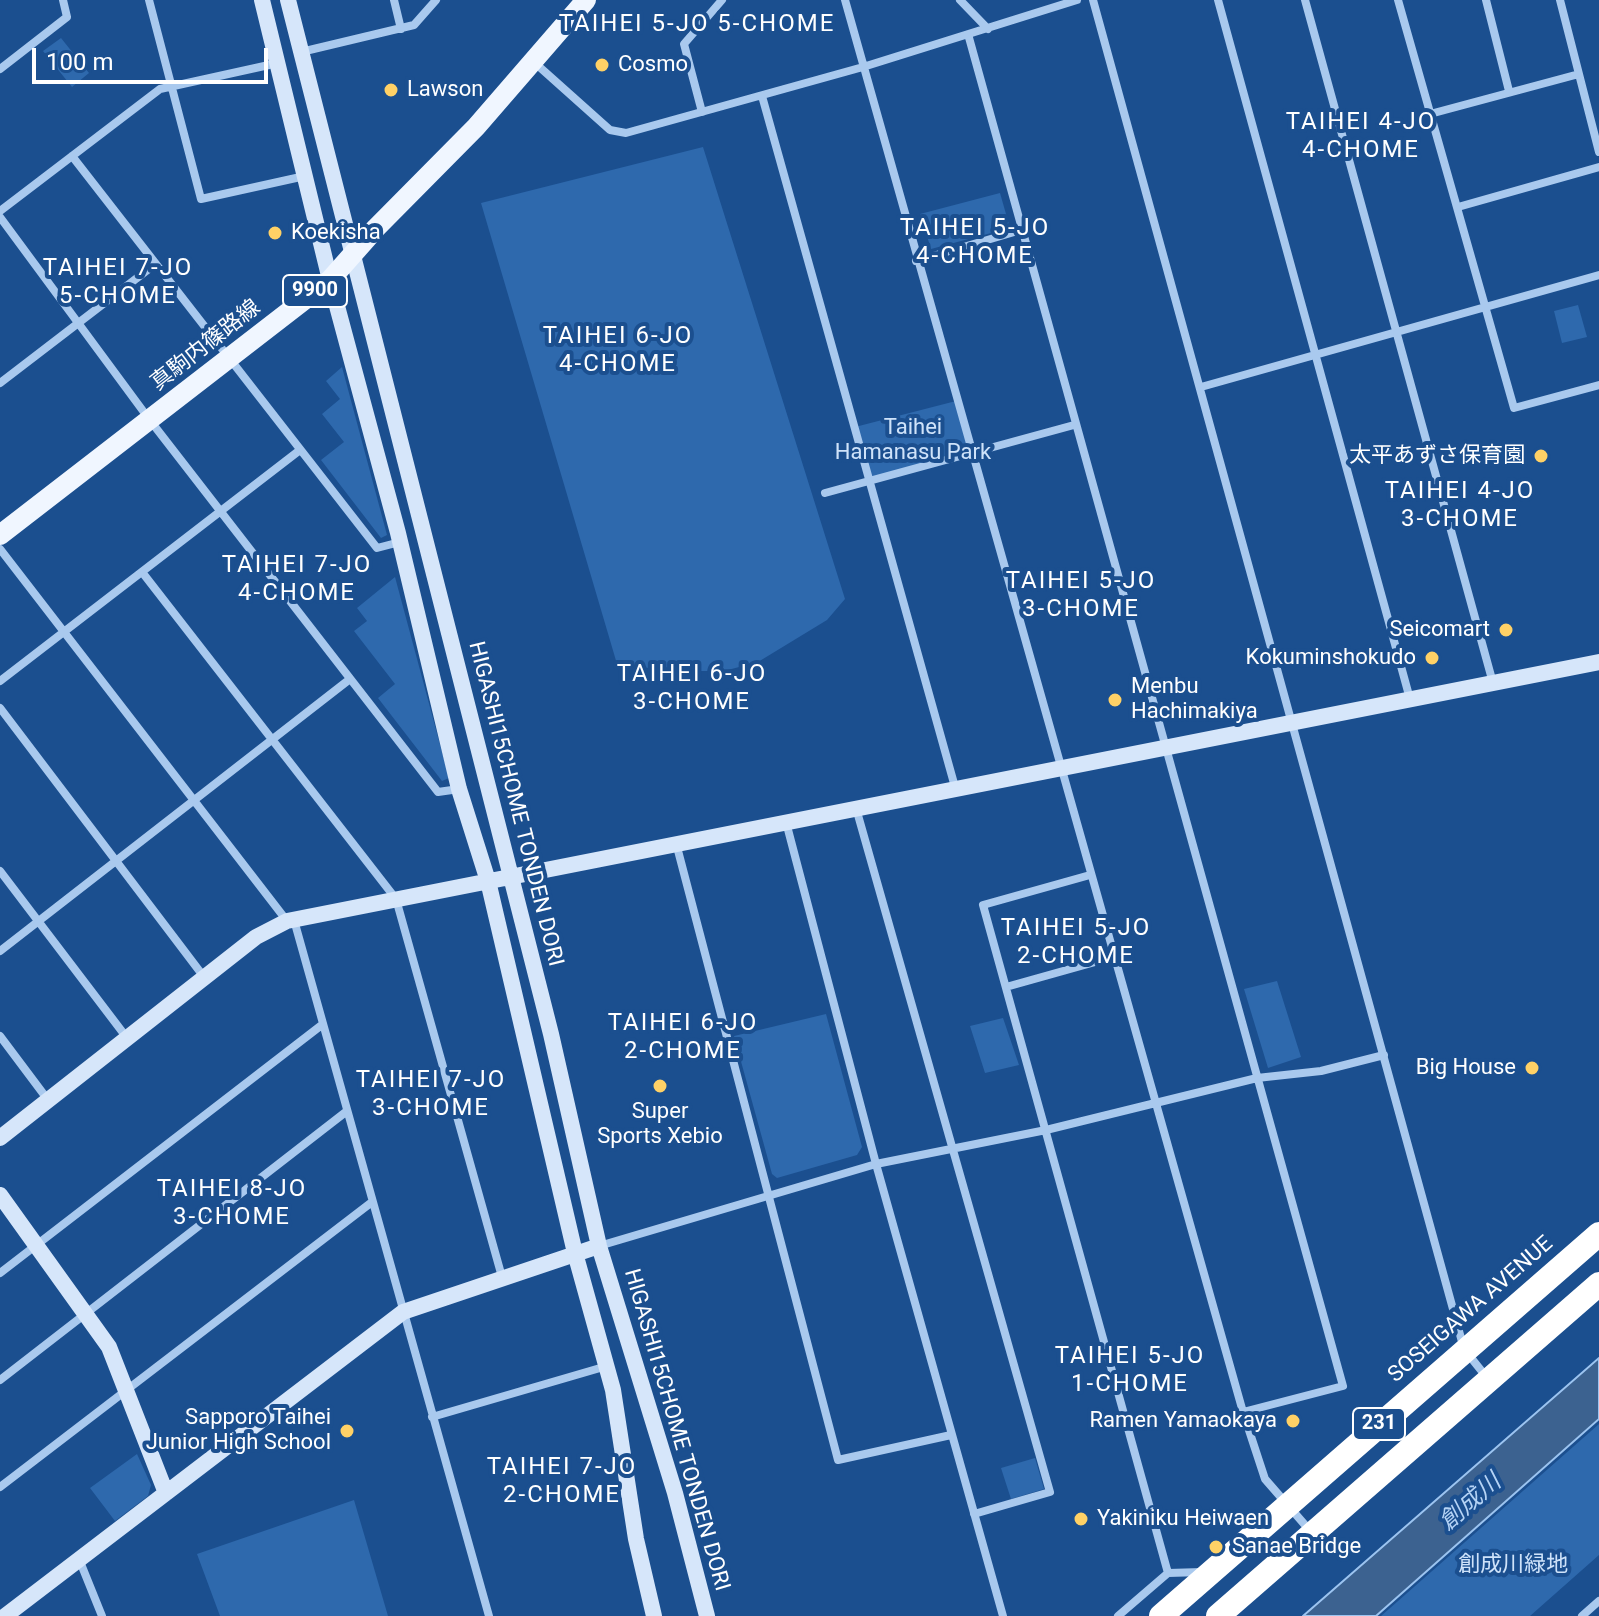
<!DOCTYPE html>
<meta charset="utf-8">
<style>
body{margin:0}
#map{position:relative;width:1599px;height:1616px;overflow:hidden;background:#1b4f8f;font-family:Roboto,sans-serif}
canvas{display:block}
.scale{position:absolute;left:32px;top:48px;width:236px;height:36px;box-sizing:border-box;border:4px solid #fff;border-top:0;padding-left:10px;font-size:24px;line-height:28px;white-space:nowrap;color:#fff;-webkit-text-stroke:6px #1b4f8f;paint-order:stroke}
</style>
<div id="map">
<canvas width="1599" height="1616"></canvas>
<div class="scale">100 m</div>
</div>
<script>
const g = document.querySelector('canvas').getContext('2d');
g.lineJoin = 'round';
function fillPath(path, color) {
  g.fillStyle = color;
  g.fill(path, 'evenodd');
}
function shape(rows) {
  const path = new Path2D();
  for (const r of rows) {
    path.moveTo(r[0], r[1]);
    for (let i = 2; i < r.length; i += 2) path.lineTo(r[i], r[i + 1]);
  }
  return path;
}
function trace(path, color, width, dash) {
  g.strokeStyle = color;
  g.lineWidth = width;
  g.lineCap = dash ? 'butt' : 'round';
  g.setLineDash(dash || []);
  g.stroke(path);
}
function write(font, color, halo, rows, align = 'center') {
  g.font = font + ' Roboto,"Noto Sans JP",sans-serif';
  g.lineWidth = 8;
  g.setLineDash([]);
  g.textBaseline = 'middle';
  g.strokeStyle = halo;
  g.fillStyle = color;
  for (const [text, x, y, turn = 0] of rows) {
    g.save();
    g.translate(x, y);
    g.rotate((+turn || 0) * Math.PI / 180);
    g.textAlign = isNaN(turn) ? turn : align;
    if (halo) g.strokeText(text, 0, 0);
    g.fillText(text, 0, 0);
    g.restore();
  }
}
const green = shape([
 [61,38,89,73,72,87,43,51],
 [703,147,845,599,827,620,758,662,724,671,672,671,617,664,481,203],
 [1000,193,1010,228,931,249,920,214],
 [1578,305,1587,337,1562,343,1554,311],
 [342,367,387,535,381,538,321,460,344,442,322,414,340,399,326,381],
 [956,401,971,454,870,480,855,427],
 [395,577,449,778,442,781,378,698,395,684,354,631,367,621,357,608],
 [1277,981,1301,1057,1268,1068,1244,989],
 [826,1014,862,1147,857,1155,777,1178,772,1174,734,1036],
 [1003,1018,1019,1065,985,1073,970,1026],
 [1599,1424,1599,1555,1530,1616,1381,1616],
 [137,1454,151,1485,148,1496,115,1521,90,1488],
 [1035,1458,1044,1489,1011,1499,1001,1468],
 [354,1500,388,1616,220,1616,197,1554]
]);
const water = shape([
 [1599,1358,1599,1419,1376,1616,1303,1616,1599,1358]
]);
const street = shape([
 [149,0,201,199,305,176],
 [394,0,401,29],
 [845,0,1243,1412,1265,1479,1312,1533],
 [960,0,988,29],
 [1093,0,1464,1349,1488,1379],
 [1218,0,1410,699],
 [1305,0,1493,683],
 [1398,0,1514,408,1599,385],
 [1486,0,1509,91],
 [1560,0,1599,152],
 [968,34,1343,1386,1243,1412],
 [301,52,414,25,436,0],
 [535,63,610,130,626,133,863,67,1077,0],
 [0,69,67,17,63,0],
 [762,96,955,787],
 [702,112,684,44,722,0],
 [1430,114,1579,74],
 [72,156,377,548,400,542],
 [1458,207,1599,167],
 [0,211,160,89,278,63],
 [0,217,149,419,438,792,459,789],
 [916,261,1021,230],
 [0,383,154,265],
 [1201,387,1599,275],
 [825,493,1074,425],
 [0,549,287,921],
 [142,572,396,899,502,1277],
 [0,681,300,450],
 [0,708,204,977],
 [856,808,1050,1492,974,1514],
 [786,822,876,1164,1003,1616],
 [676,843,838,1460,951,1435],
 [0,871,127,1038],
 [1090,875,983,905,1168,1573],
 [294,920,489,1616],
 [0,951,350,679],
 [1006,987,1113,957],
 [0,1036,48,1100],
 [599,1246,876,1164,1046,1130,1257,1078,1321,1071,1384,1055],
 [0,1273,323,1024],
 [0,1380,347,1111],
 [432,1417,607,1366],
 [0,1487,372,1202],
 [79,1559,102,1616],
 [1118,1616,1168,1573,1202,1572],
 [1582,1616,1599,1601]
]);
const secondary = shape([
 [262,0,330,280,398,533,459,789,488,881,575,1253,613,1390,636,1539,654,1616],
 [288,0,551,1034,599,1246,675,1493,707,1616],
 [0,1138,256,937,287,921,1599,662],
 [0,1195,109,1347,166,1493],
 [5,1616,403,1312,599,1246]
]);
const primary = shape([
 [0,535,330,280,376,228,476,127,586,0]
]);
const highway = shape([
 [1161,1616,1599,1234],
 [1218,1616,1599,1284]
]);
const markers = [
 [602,65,8,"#ffd166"],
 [391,90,8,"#ffd166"],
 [275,233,8,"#ffd166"],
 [1541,456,8,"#ffd166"],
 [1506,630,8,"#ffd166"],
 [1432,658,8,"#ffd166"],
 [1115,700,8,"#ffd166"],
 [1532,1068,8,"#ffd166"],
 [660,1086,8,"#ffd166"],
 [1293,1421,8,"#ffd166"],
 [347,1431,8,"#ffd166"],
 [1081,1519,8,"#ffd166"],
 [1216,1547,8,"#ffd166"]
];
const shields = [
 [315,291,64],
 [1379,1424,52]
];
const shieldNames = [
 ["9900",315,291],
 ["231",1379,1424]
];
const poiNames = [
 ["Cosmo",618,65],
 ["Lawson",407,90],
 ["Koekisha",291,233],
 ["太平あずさ保育園",1525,456,"right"],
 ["Seicomart",1490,630,"right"],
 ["Kokuminshokudo",1416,658,"right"],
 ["Menbu",1131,687],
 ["Hachimakiya",1131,712],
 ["Big House",1516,1068,"right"],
 ["Super",660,1112,"center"],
 ["Sports Xebio",660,1137,"center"],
 ["Sapporo Taihei",331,1418,"right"],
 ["Junior High School",331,1443,"right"],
 ["Ramen Yamaokaya",1277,1421,"right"],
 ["Yakiniku Heiwaen",1097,1519],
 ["Sanae Bridge",1232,1547]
];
const streetNames = [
 ["真駒内篠路線",206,346,-38],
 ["HIGASHI15CHOME TONDEN DORI",515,804,76],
 ["SOSEIGAWA AVENUE",1471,1310,-41],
 ["HIGASHI15CHOME TONDEN DORI",676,1430,74]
];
const parkNames = [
 ["Taihei",913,428],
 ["Hamanasu Park",913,453],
 ["創成川緑地",1513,1565]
];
const neighbourhoodNames = [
 ["TAIHEI 5-JO 5-CHOME",697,25],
 ["TAIHEI 4-JO",1361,123],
 ["4-CHOME",1361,151],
 ["TAIHEI 5-JO",975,229],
 ["4-CHOME",975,257],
 ["TAIHEI 7-JO",118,269],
 ["5-CHOME",118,297],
 ["TAIHEI 6-JO",618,337],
 ["4-CHOME",618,365],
 ["TAIHEI 4-JO",1460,492],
 ["3-CHOME",1460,520],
 ["TAIHEI 7-JO",297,566],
 ["4-CHOME",297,594],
 ["TAIHEI 5-JO",1081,582],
 ["3-CHOME",1081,610],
 ["TAIHEI 6-JO",692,675],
 ["3-CHOME",692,703],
 ["TAIHEI 5-JO",1076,929],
 ["2-CHOME",1076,957],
 ["TAIHEI 6-JO",683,1024],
 ["2-CHOME",683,1052],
 ["TAIHEI 7-JO",431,1081],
 ["3-CHOME",431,1109],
 ["TAIHEI 8-JO",232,1190],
 ["3-CHOME",232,1218],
 ["TAIHEI 5-JO",1130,1357],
 ["1-CHOME",1130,1385],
 ["TAIHEI 7-JO",562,1468],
 ["2-CHOME",562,1496]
];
const waterNames = [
 ["創成川",1471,1503,-41]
];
fillPath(green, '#2e69ad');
fillPath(water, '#3c6290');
trace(water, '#9cc4f0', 2);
trace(street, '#a9c9ee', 8);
trace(secondary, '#d6e6fa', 16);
trace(primary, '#f0f6ff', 20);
trace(highway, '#fff', 24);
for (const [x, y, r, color] of markers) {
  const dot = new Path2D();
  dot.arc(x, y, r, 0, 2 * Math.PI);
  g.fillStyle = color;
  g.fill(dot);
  trace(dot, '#1b4f8f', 3);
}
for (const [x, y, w] of shields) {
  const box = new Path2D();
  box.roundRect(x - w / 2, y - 16, w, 32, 6);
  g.fillStyle = '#1b4f8f';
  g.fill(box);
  trace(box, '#fff', 2);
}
write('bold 20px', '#fff', null, shieldNames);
write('22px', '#fff', '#1b4f8f', poiNames, 'left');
write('22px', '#fff', '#1b4f8f', streetNames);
write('22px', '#cfe3fa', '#1b4f8f', parkNames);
g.letterSpacing = '2px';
write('24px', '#fff', '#1b4f8f', neighbourhoodNames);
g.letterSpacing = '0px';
write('italic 24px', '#b5d3f5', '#1b4f8f', waterNames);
</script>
